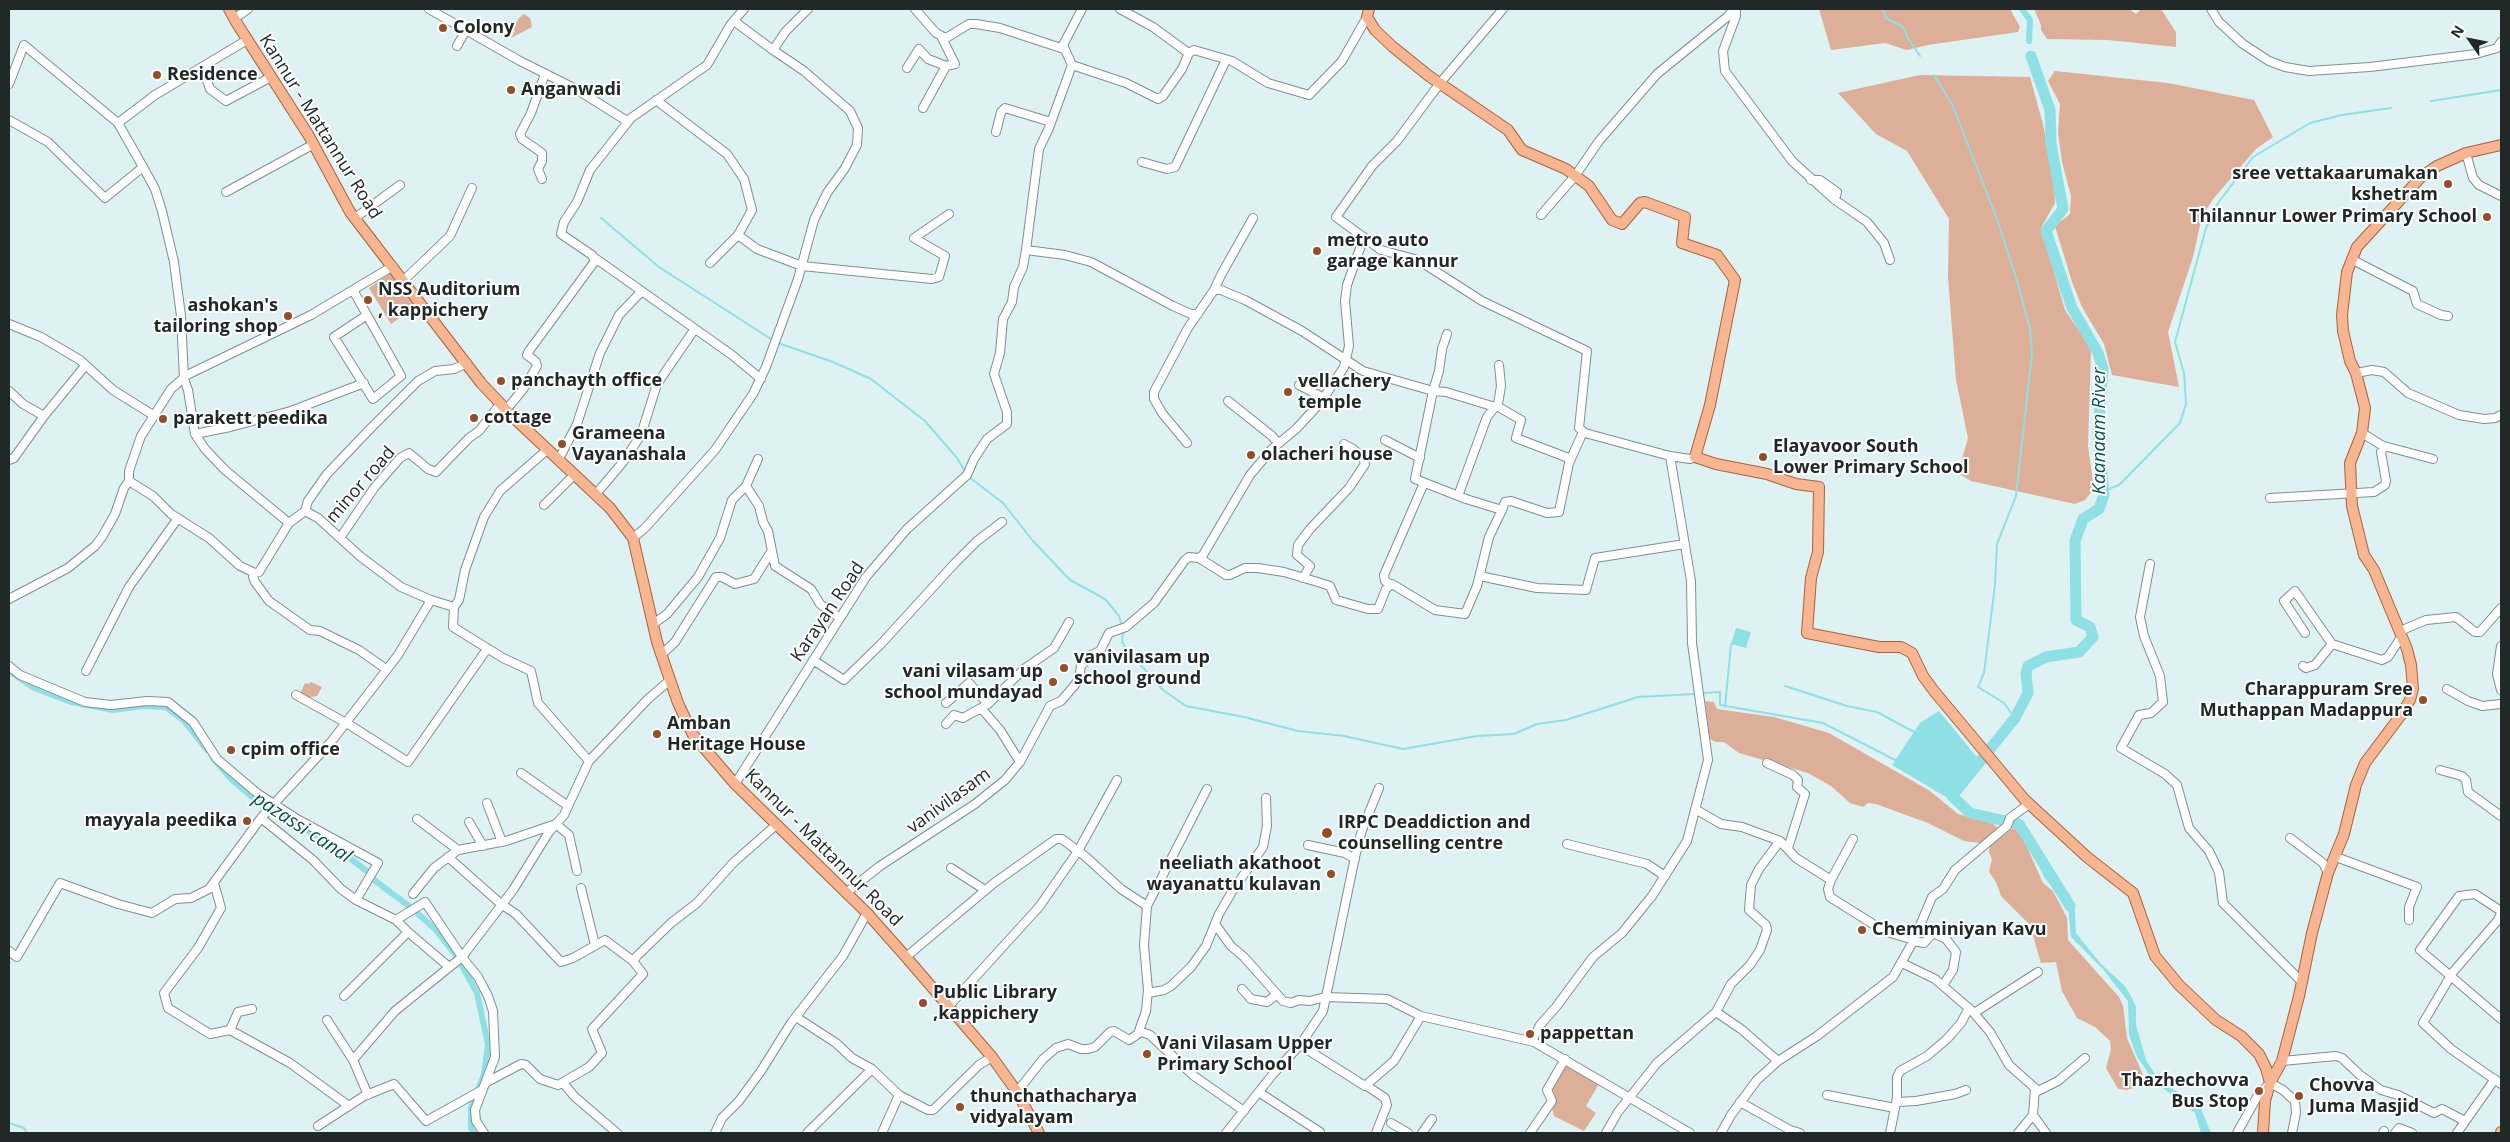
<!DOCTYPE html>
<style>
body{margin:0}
#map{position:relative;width:2510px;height:1142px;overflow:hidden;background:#def2f3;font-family:"Open Sans",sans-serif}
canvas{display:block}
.frame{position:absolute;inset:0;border:10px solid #202828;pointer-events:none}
.north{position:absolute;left:2445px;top:15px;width:50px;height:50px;-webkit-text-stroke:4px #fff;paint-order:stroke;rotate:303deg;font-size:14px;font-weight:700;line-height:20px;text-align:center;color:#202828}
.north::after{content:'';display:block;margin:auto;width:18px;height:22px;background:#202828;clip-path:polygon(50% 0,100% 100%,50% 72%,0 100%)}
</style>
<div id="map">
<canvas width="2510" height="1142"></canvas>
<div class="frame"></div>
<div class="north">N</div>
</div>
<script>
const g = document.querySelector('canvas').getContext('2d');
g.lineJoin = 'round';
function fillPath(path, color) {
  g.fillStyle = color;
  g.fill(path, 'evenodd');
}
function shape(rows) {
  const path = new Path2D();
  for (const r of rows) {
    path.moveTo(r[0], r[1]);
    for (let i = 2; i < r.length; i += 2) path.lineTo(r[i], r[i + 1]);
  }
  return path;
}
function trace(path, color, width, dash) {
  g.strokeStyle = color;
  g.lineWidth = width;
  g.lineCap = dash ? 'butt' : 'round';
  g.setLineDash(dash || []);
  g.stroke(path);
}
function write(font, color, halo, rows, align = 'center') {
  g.font = font + ' "Open Sans",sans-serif';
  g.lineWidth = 4;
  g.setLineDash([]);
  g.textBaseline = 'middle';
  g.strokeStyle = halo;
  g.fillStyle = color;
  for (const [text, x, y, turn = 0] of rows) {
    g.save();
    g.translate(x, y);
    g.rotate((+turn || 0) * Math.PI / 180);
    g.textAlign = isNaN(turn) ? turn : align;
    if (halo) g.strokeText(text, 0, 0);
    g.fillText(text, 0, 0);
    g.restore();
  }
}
const green = shape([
 [1819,9,2010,9,2020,27,2018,32,1928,45,1907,50,1885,43,1831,50],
 [2034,9,2129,9,2136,14,2141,9,2161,9,2176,32,2176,47,2108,40,2047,39,2041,30,2041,25],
 [524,14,530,18,532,27,511,38,515,31,513,28,519,18],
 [2055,71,2168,83,2254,100,2273,137,2256,149,2214,198,2202,216,2193,257,2168,332,2179,387,2112,375,2104,344,2082,307,2072,282,2055,226,2070,214,2071,196,2062,162,2058,133,2060,104,2048,81],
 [1920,75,2030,77,2043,124,2054,183,2055,203,2041,228,2065,310,2091,349,2088,446,2094,489,2085,500,2075,504,1971,481,1958,473,1968,438,1956,380,1948,277,1949,219,1907,151,1876,134,1838,93],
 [390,273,415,307,391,324,369,288],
 [311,682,322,687,317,696,303,698,300,694,305,683,309,684],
 [1705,701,1714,702,1717,709,1774,717,1829,733,1930,791,1958,814,1993,824,1998,828,1980,843,1964,841,1928,823,1876,804,1868,803,1863,807,1850,803,1831,786,1808,773,1739,753,1724,742,1715,742,1710,739],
 [2013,828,2020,831,2043,883,2053,891,2067,918,2068,940,2119,997,2123,1006,2127,1038,2147,1084,2127,1090,2118,1089,2106,1068,2111,1049,2110,1041,2095,1027,2077,1018,2062,991,2056,962,2041,963,2030,925,2001,896,1996,882,1989,872,1992,859,1989,852,1990,846],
 [1564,1064,1600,1082,1586,1106,1596,1113,1584,1131,1554,1116,1552,1108,1555,1098,1549,1093]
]);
const water = shape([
 [1736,628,1751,632,1746,648,1731,644],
 [1939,711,1980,761,1946,797,1892,765,1920,723],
 [2044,856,2046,867,2075,910,2076,933,2101,964,2125,986,2132,998,2136,1007,2136,1025,2146,1060,2157,1077,2167,1086,2194,1101,2202,1111,2211,1133,2201,1133,2195,1113,2154,1081,2137,1057,2129,1035,2128,1001,2102,968,2071,937,2068,907,2044,877,2038,863]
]);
const stream = shape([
 [1883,9,1886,18,1903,27,1909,40,1920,56],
 [1934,75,1952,104,1997,219,2018,284,2030,329,2032,354,2016,496,1997,544,1995,585,1984,673,1978,687,2004,703,2015,718],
 [2431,101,2501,90],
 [601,218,659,267,774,341],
 [778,343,833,362,871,379,925,421,957,458,966,473],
 [969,477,1003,503,1033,541,1070,580,1105,599,1119,616,1122,626],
 [2103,491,2119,485,2180,423,2186,404,2184,373,2175,342,2206,228,2218,203,2253,157,2310,123,2342,115,2391,108],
 [1123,631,1122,642,1127,650,1163,690,1186,706,1244,717,1298,731,1344,736,1403,749,1477,736,1514,734,1537,724,1566,720,1638,697,1694,694],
 [1785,686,1847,706,1877,712,1916,733],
 [1704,693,1720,692,1720,705,1823,723,1895,760],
 [1725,707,1731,644],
 [9,1123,24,1128,27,1133]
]);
const canal = shape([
 [2022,9,2030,20,2029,41],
 [9,671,34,688,71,702,113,710,143,706,166,707,184,721,207,750],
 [213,758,232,780,265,808,329,842,368,872],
 [374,880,409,906],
 [417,913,435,929,457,957,477,993,488,1045,484,1074,471,1108,471,1128,474,1133]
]);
const river = shape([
 [2031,56,2050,110,2051,144,2063,209,2046,231,2072,308,2098,353,2103,369,2098,432,2104,495,2099,509,2083,519,2075,541,2076,620,2090,627,2093,637,2079,652,2046,657,2028,666,2026,673,2028,693,2015,718,1952,796,1970,813,2019,824,2070,906]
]);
const minor = shape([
 [429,9,520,61,576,89,627,121],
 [915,9,936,33,946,38,969,24,976,24,1000,28,1064,49],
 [1082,9,1063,45,1072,65,1049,128,1039,149,1026,250,1065,255,1091,262,1173,306,1191,314,1198,314],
 [1120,9,1153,27,1187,52],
 [1503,9,1440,83,1397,141,1372,166,1336,217,1381,250,1418,260,1482,301,1587,351,1579,428,1585,433,1670,456,1691,581,1692,643,1708,760,1687,841,1652,896,1622,933,1593,957,1556,1007,1540,1025,1533,1039,1534,1042,1690,1133],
 [1736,9,1736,16,1723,51,1725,71,1792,161,1835,200,1867,222,1884,243,1890,260],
 [2211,9,2219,22,2243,44,2269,61,2285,67,2309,71,2370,67,2476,54,2497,48,2501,42],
 [234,19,248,9],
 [734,21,773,50],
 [457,46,466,30],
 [1072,65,1126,83,1158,99,1163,96,1182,69,1189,53,1194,50,1232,61,1268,83,1309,95,1342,61,1367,17],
 [202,67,210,89,226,101,271,77],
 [907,68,919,49,928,59,946,66,955,64,941,36],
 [9,84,24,45,118,123,143,167],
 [656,100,727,154,744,179,752,210,738,235],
 [923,108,946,66],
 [9,120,48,142,105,198,143,167,155,189,162,211,174,262,181,316,184,379,188,390,195,434,205,449,225,470,289,523],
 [118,123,155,95,247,40],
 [996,132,1001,112,1005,108,1051,122],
 [2466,153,2473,178,2479,185,2501,196],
 [1142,162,1167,169,1175,167,1226,60],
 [542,179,538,169,542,161,542,153,522,139,520,134,531,113,545,74],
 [1811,180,1820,180,1837,192,1835,200],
 [226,192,314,144],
 [1541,215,1575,176,1599,141,1657,74,1727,17,1734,9],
 [355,218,400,185],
 [595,258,732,355,761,379],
 [2351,259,2413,291,2417,304,2441,315,2448,316],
 [710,263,738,235,757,249,802,266,932,279,939,277,945,256,914,238,949,214],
 [404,280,450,236,472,188],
 [353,290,367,315,401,376,373,399,334,337,367,315],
 [1214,290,1221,275,1253,218],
 [9,324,41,337,80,360,113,390,153,415],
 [1447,334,1442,349,1439,371,1433,391,1446,392,1495,407,1498,404,1501,386,1499,365],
 [2356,373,2372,370,2384,372,2408,393,2459,415,2484,419,2495,418,2501,415],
 [1299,385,1324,398],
 [9,391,23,404,44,416],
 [1228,401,1272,436,1278,443],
 [1497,406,1521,420,1516,438,1571,459],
 [506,410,524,388,537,366,536,362,527,355,529,351,595,261,592,255,561,234,564,222,577,202,590,170,631,118,707,65,731,24,744,9],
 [2362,433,2383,446],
 [195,434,230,427,291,411,364,383],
 [1385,440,1420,458],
 [1187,443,1162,413,1154,399,1154,392,1188,328,1214,290,1221,290,1245,300,1302,331,1363,371,1433,391,1415,479,1466,499,1502,510,1489,537,1477,586,1465,614,1435,610,1392,584,1386,589,1378,609,1368,609,1336,600,1330,586,1321,583,1284,572,1258,568,1245,568,1230,575,1226,575,1199,558],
 [1670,456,1690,459,1695,457],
 [559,459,577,424,600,353,619,315,641,292],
 [758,459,746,486,759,506,763,522,768,531,775,566,811,589,820,604,840,618],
 [9,460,14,458,44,416,85,366],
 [129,481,153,496,171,514,209,538,240,566,255,573,259,572,289,523,305,511,308,501,327,474,368,431,418,381,435,371,454,369,467,363],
 [596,494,623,462,641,435,657,384,694,330],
 [1458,496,1487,417,1495,407],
 [2270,498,2374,492,2385,485,2386,481,2381,452,2384,446,2433,459],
 [544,505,575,474],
 [1502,510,1505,502,1511,501,1547,513,1559,512,1569,463,1583,432],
 [305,511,318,518,340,538,374,488,400,458,409,453,428,469,436,472,469,438,479,431,501,403],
 [340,538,361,557,401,587,431,600,454,607,459,600,465,570,484,517,500,491,548,449],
 [633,538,645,528,715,450,753,394,766,367,798,279,814,220,827,193,845,168,857,145,858,128,850,111,804,71,773,50,786,31,808,9],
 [2150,564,2140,617,2144,636,2160,676,2163,702,2151,713,2139,715,2121,748,2165,774,2177,785,2189,828,2209,851,2219,872,2223,903,2302,982],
 [255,573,253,577,255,582,269,601,310,630,320,631,359,650,386,669],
 [1480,576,1537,588,1586,590,1595,558,1685,544],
 [1303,578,1310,566,1297,555,1298,545,1310,529,1349,488,1365,464,1363,458,1353,449,1344,444],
 [1390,584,1385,581,1384,575,1424,483],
 [9,599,68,568,95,546,102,537,115,514,124,488,129,481,129,471,141,436,171,389,187,375,311,315,393,266],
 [454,607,453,627,503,658,531,671,538,703,589,761],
 [653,624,667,614,698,577,720,538,732,500,746,486],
 [2400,631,2426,620,2456,617,2475,632,2480,632,2501,608],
 [2305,633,2284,601,2295,591,2332,644,2382,660,2388,657,2402,636],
 [2501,646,2497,674,2501,690],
 [661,655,675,642,716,577,722,577,735,584,754,579,771,552],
 [813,660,844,680,881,644,955,563,977,541,1002,522],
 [9,666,20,675,85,702,111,705,147,701,168,702,193,722,217,759,257,793,297,819,378,863,356,900,396,920,425,902,462,957,395,1011,353,1060],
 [2303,666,2306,668,2315,665,2332,644],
 [86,671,129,587,178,518],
 [2447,689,2468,701,2482,706,2501,704],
 [296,695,348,724,408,762,487,649],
 [946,703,969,683,988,704],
 [981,708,1000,730,1020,762],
 [946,724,954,715,963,718,988,704,1024,669,1054,648,1069,622],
 [1767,763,1793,775,1798,780,1797,787,1805,794,1788,848],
 [2440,770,2462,776,2466,780,2468,792,2501,816],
 [521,773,568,806],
 [735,784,866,577,907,529,967,475,974,459,987,439,1007,424,1007,412,994,374,1000,353,1003,319,1012,302,1014,287,1023,267,1026,250],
 [487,803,502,842],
 [1695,809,1721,824,1742,827,1780,841,1796,858,1831,880,1828,889,1830,897,1884,931,1914,940,1893,977,1817,1036,1778,1061,1757,1080,1731,1115,1721,1133],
 [261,818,313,860,341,889,356,900],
 [417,819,458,850],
 [469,822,483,846],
 [2290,838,2323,863,2328,873],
 [1567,844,1647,864,1665,876],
 [1308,845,1345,853,1355,859],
 [448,857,501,904,516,914,561,962,573,958,605,940,633,961],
 [2336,857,2417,887,2409,907,2409,920],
 [951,868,985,890],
 [1831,880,1853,839],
 [214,883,221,908,198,948,164,993,168,1008,210,1034,230,1030],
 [581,888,595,945],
 [846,893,880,866,975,804,1005,780,1020,762,1050,706,1061,701,1074,686,1079,679,1081,666,1091,655,1100,651,1109,633,1126,627,1154,603,1185,560,1189,557,1199,558,1203,555,1250,475,1272,449,1296,429,1321,402,1344,367,1349,346,1345,301,1347,285,1364,237],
 [413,894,434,868,458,850,506,841,556,824,569,835,577,871],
 [2501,911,2475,894,2459,896,2420,950,2501,1019],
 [2501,913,2498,920,2453,972,2423,1023,2451,1049,2501,1084],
 [1215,924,1231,946,1244,957,1283,1001,1291,1003,1299,1000,1310,1001,1325,997,1387,999,1421,1016],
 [408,932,448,966],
 [1914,940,1932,897,1943,889,1955,870,2007,826,2010,818,2029,804],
 [1913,941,1924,943,1933,933,1946,939,1956,952,1953,970,1943,985],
 [9,951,17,957,60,883,118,904,152,913,175,899,191,898,209,889,261,818,331,742,398,655,431,600],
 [906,957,994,883,1056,839,1062,839,1086,857,1121,889,1147,906,1207,789],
 [1902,963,1935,979,1972,1011,1990,1032,2009,1065,2035,1088,2033,1115,2046,1133],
 [1242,989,1251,999,1267,1002,1276,995],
 [1148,993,1164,990,1171,986,1191,967,1206,946,1219,914,1233,890,1263,847,1267,826,1266,798],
 [344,996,408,932,396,920],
 [948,1007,1039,907,1078,851,1117,780],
 [252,1009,238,1012,230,1030,290,1063,349,1106],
 [1716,1012,1741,1029,1778,1061],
 [1974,1013,2038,972],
 [796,1017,836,1043,852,1058,872,1069,899,1095,928,1110,933,1110,979,1065,992,1057],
 [327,1020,353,1060,368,1095],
 [1139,1031,1150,1035,1194,1076,1244,1111],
 [1300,1045,1365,1086,1394,1061,1421,1016,1534,1042],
 [2282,1061,2336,1056,2342,1058,2360,1075,2381,1090,2398,1095,2434,1113,2442,1109,2465,1121],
 [487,1082,521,1064,526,1065,540,1079,558,1085,589,1067,602,1053,592,1029,643,974,633,961,637,956,671,923,697,903,734,862,775,826],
 [563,1083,575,1097,617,1133],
 [1367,1086,1385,1098,1387,1105,1376,1133],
 [1017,1092,1043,1059,1056,1048,1068,1044,1081,1049,1088,1049,1095,1047,1110,1032,1114,1031,1129,1040,1138,1034,1146,1011,1148,990,1144,945,1147,906],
 [2036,1092,2058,1081,2085,1058],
 [1260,1093,1320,1132],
 [1827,1095,1895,1108],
 [1740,1102,1790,1130,1800,1133],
 [1897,1102,1916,1101,1955,1094,1966,1090],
 [1391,1123,1408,1133],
 [318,1126,364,1096,394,1084,426,1121,482,1090],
 [484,1133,476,1121,475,1110,495,1057,493,1011,488,996,478,977,462,957,513,890,549,832,564,815,589,761,648,699,670,680],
 [715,1133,722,1118,739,1101,761,1071,791,1023,843,956,867,913],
 [807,1133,872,1069],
 [882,1133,899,1095],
 [1226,1133,1273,1074,1300,1045,1323,1011,1355,857,1362,830,1379,788],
 [1422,1133,1432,1119],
 [1530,1133,1552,1101,1547,1090,1565,1059],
 [1606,1133,1618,1112,1657,1063,1716,1012,1731,984,1750,965,1760,950,1767,930,1766,925,1749,910,1751,885,1759,869,1780,841],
 [1890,1133,1897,1098,1897,1077,1900,1071,1927,1056,1947,1039,1961,1023,1969,1008],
 [2018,1133,2033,1115],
 [2237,1133,2257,1097,2270,1083,2283,1090,2295,1101,2296,1113,2292,1133],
 [2383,1133,2384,1131],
 [2395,1133,2399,1128,2412,1133],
 [2457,1133,2495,1079]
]);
const major = shape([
 [229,9,236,22,309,136,350,212,481,383,514,418,610,508,633,538,657,642,678,703,693,735,735,784,867,913,906,957,992,1057,1017,1092,1039,1133],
 [1369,9,1367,17,1375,30,1393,47,1429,76,1508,130,1522,150,1566,169,1589,186,1612,220,1622,224,1640,203,1645,202,1685,217,1682,243,1717,255,1735,280,1710,405,1695,457,1716,464,1767,474,1796,484,1819,487,1818,552,1811,578,1807,633,1879,647,1901,647,1912,653,1923,676,1934,691,2025,800,2087,857,2133,893,2155,956,2179,985,2216,1020,2241,1036,2259,1054,2266,1068,2270,1083],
 [2263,1133,2265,1101,2270,1083,2282,1061,2299,996,2312,933,2328,873,2344,834,2356,785,2365,763,2401,715,2410,700,2413,689,2411,665,2407,649,2374,570,2364,555,2352,506,2350,463,2362,433,2365,408,2356,373,2350,361,2343,331,2342,315,2347,272,2357,247,2421,177,2437,166,2466,153,2501,145],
 [2501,1133,2501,1132]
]);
const markers = [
 [443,28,5,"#944d27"],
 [157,75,5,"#944d27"],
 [511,90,5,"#944d27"],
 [2448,184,5,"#944d27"],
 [2487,217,5,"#944d27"],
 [1317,251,5,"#944d27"],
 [368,300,5,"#944d27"],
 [288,316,5,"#944d27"],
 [501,381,5,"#944d27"],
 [1288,392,5,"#944d27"],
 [474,418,5,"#944d27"],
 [163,419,5,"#944d27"],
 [562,444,5,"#944d27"],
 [1251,455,5,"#944d27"],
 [1763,457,5,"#944d27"],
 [1064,668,5,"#944d27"],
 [1053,682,5,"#944d27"],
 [2423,700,5,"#944d27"],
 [657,734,5,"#944d27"],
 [231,750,5,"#944d27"],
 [247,821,5,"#944d27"],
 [1327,833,6,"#944d27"],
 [1331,874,5,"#944d27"],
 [1862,930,5,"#944d27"],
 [923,1003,5,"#944d27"],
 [1530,1034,5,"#944d27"],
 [1147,1054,5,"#944d27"],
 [2259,1091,5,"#944d27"],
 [2299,1096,5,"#944d27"],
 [960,1107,5,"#944d27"]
];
const poiNames = [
 ["Colony",453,28],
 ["Residence",167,75],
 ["Anganwadi",521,90],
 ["sree vettakaarumakan",2438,174,"right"],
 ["kshetram",2438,195,"right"],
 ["Thilannur Lower Primary School",2477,217,"right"],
 ["metro auto",1327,241],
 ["garage kannur",1327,262],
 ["NSS Auditorium",378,290],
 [", kappichery",378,311],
 ["ashokan's",278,306,"right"],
 ["tailoring shop",278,327,"right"],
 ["panchayth office",511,381],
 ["vellachery",1298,382],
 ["temple",1298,403],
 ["cottage",484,418],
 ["parakett peedika",173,419],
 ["Grameena",572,434],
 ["Vayanashala",572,455],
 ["Elayavoor South",1773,447],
 ["Lower Primary School",1773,468],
 ["olacheri house",1261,455],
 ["vanivilasam up",1074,658],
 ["school ground",1074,679],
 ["vani vilasam up",1043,672,"right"],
 ["school mundayad",1043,693,"right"],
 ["Charappuram Sree",2413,690,"right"],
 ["Muthappan Madappura",2413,711,"right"],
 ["Amban",667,724],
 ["Heritage House",667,745],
 ["cpim office",241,750],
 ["mayyala peedika",237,821,"right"],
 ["IRPC Deaddiction and",1338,823],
 ["counselling centre",1338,844],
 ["neeliath akathoot",1321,864,"right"],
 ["wayanattu kulavan",1321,885,"right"],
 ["Chemminiyan Kavu",1872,930],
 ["Public Library",933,993],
 [",kappichery",933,1014],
 ["pappettan",1540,1034],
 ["Vani Vilasam Upper",1157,1044],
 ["Primary School",1157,1065],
 ["Thazhechovva",2249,1081,"right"],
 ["Bus Stop",2249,1102,"right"],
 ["Chovva",2309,1086],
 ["Juma Masjid",2309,1107],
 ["thunchathacharya",970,1097],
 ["vidyalayam",970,1118]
];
const streetNames = [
 ["Kannur - Mattannur Road",320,127,58],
 ["minor road",361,485,-49],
 ["Karayan Road",828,612,-56],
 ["vanivilasam",949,801,-36],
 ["Kannur - Mattannur Road",823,848,45]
];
const waterNames = [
 ["Kaanaam River",2100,431,-90],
 ["pazassi canal",302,828,33]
];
fillPath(green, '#ddae98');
fillPath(water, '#8ee0e4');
trace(stream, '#8ee0e4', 2);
trace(canal, '#8ee0e4', 6);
trace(river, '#8ee0e4', 11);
trace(minor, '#7e9091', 10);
trace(major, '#a9633c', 12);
trace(minor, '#fff', 8);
trace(major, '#f8b591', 10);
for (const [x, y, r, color] of markers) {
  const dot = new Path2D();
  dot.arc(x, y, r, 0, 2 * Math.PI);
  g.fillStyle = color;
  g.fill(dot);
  trace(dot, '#fff', 2);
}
write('bold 18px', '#202828', '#fff', poiNames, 'left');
write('18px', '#202828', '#fff', streetNames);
write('italic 19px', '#025154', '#fff', waterNames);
</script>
